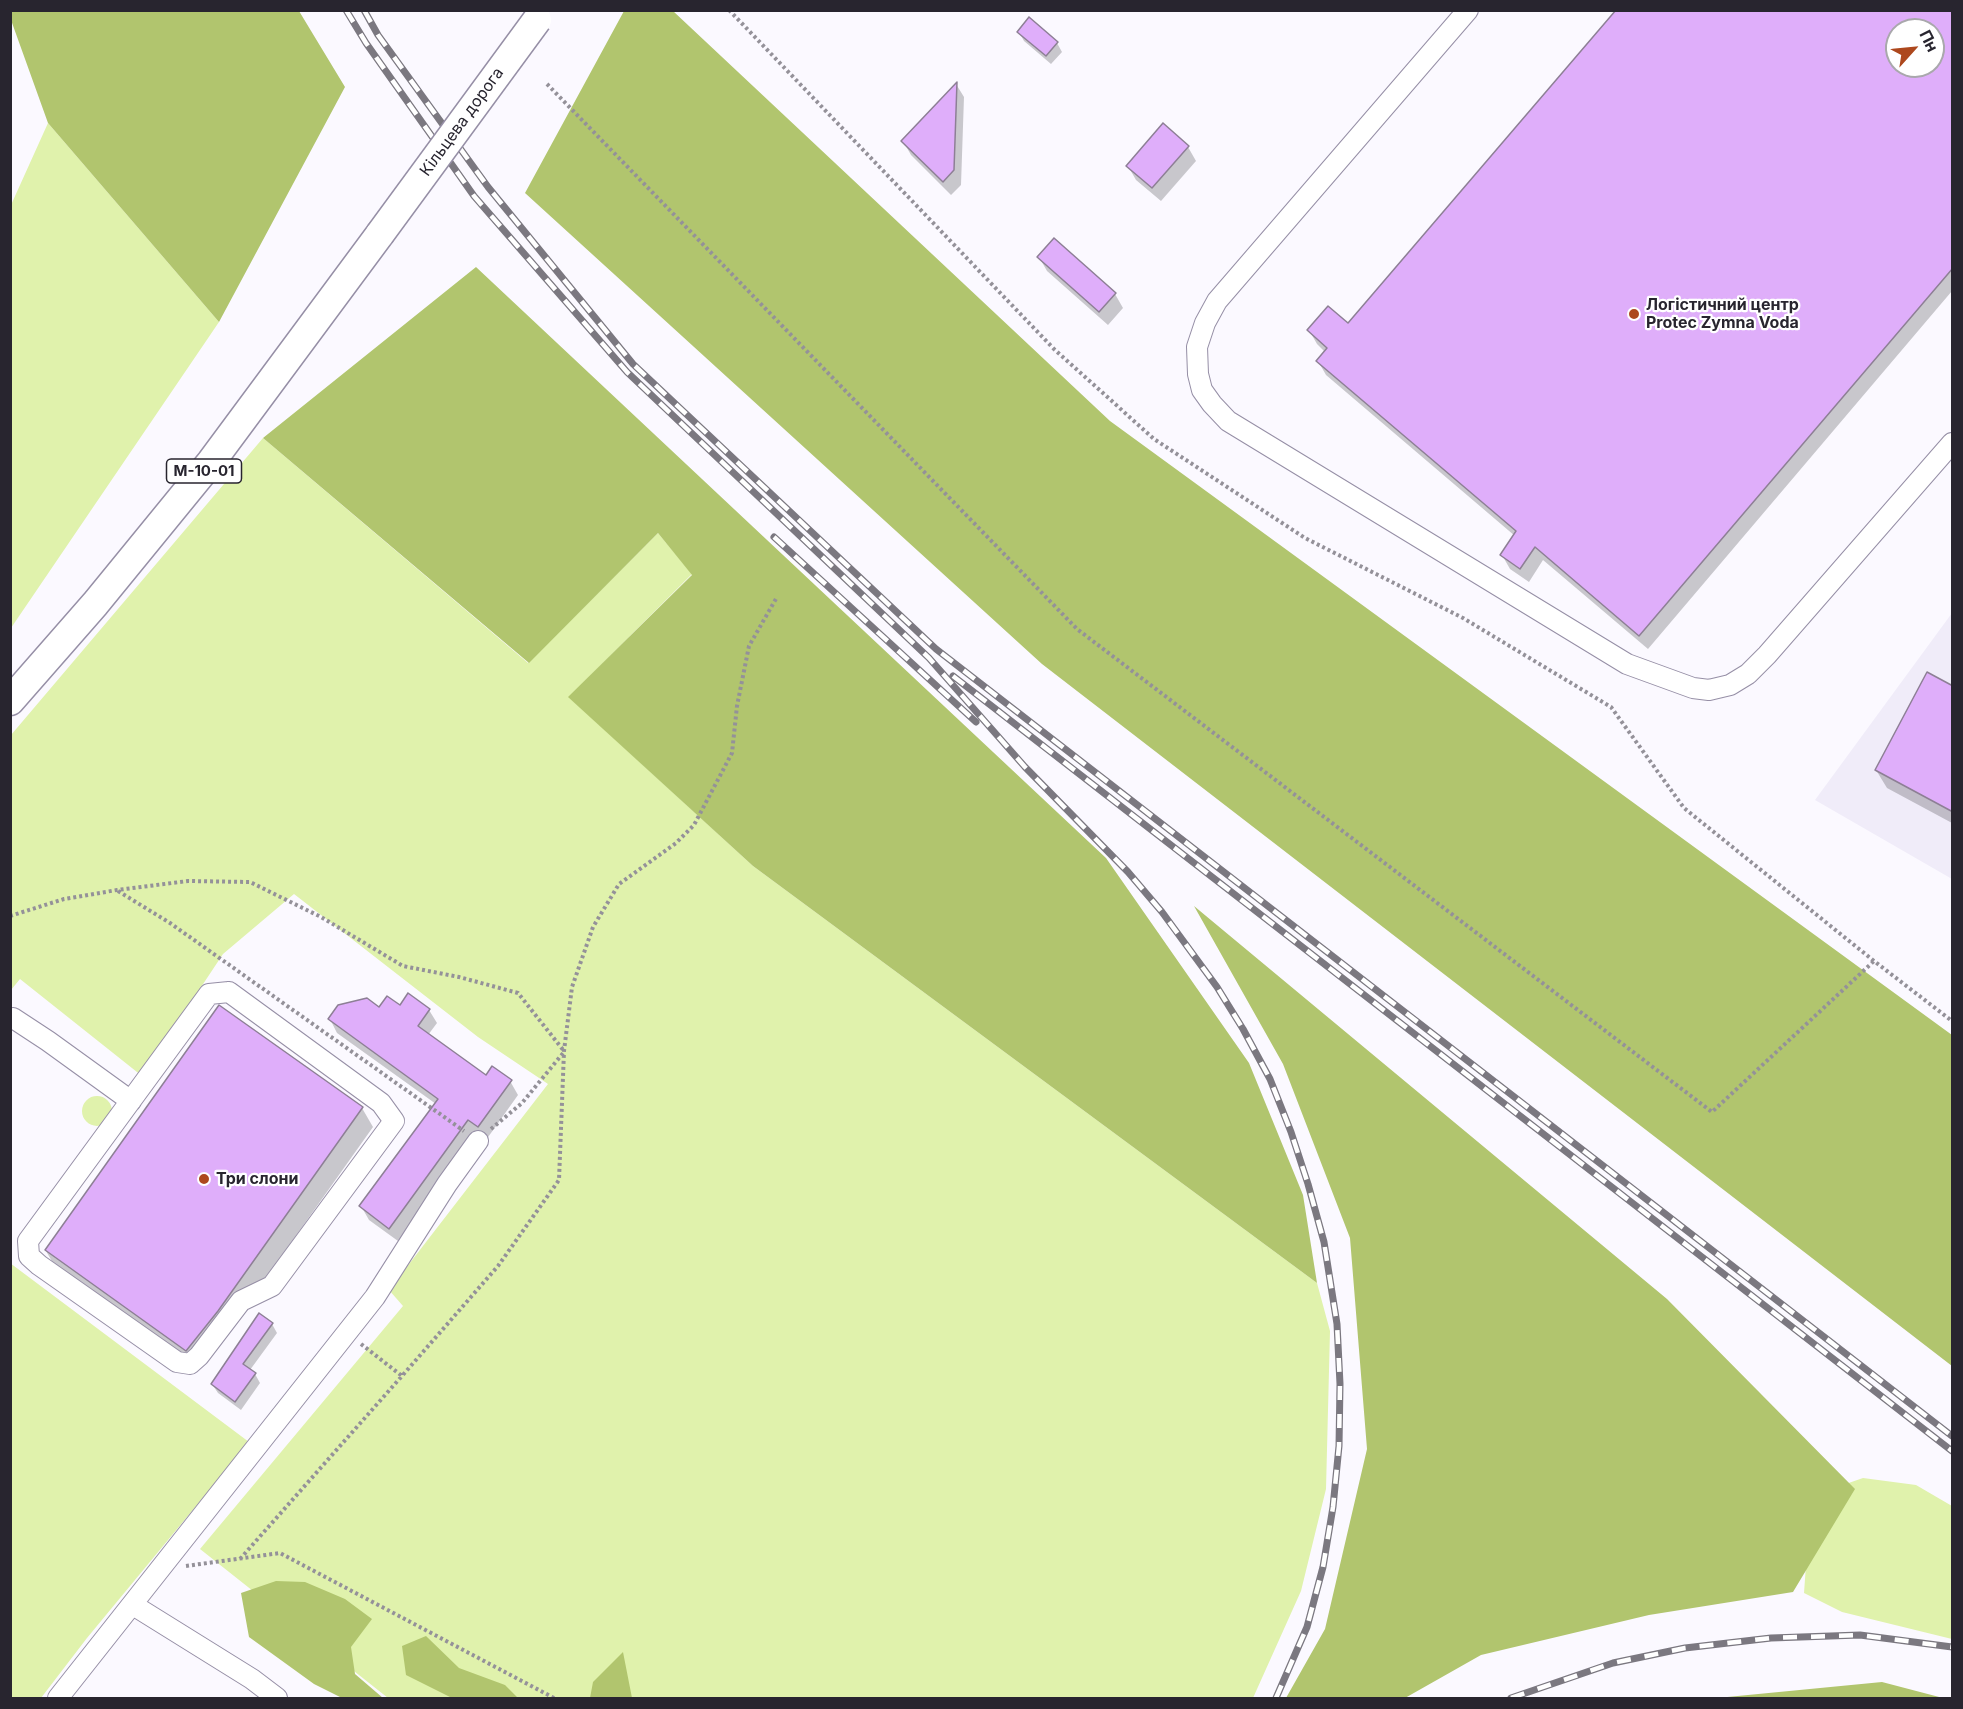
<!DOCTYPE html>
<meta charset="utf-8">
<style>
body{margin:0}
#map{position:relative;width:1963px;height:1709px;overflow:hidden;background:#fbf9ff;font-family:Inter,sans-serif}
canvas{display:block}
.frame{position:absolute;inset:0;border:12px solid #28252f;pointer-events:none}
.north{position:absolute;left:1885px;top:18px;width:60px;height:60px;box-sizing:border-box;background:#fff;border:2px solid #a9a8ac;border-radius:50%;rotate:63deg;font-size:16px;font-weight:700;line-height:24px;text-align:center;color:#28252f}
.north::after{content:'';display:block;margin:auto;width:21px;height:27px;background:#ad481d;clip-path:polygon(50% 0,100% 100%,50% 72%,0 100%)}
</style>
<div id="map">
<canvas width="1963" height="1709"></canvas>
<div class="frame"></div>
<div class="north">Пн</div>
</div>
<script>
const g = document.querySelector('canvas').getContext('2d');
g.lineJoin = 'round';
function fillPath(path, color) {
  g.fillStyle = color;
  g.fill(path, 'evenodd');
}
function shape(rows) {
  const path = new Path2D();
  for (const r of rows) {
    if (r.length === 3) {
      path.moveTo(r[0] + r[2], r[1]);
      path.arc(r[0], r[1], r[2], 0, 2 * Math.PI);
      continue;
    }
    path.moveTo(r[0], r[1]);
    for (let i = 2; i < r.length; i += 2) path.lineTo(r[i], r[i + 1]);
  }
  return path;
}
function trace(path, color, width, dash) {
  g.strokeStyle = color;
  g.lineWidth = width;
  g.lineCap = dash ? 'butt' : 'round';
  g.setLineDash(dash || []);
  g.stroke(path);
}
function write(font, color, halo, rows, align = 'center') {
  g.font = font + ' Inter,sans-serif';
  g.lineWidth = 4.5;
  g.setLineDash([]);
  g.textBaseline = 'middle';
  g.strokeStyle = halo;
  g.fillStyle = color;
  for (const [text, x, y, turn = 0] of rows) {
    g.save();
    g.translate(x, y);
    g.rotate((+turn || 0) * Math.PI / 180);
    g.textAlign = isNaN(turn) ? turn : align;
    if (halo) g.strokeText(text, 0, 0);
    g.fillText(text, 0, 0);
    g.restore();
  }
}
const built = shape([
 [1952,613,1952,879,1815,800]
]);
const green = shape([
 [48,123,219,322,11,628,11,205],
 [263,438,528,663,658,533,692,574,569,697,753,866,1317,1283,1330,1331,1326,1489,1301,1591,1253,1698,388,1698,200,1549,403,1306,389,1290,548,1084,478,1037,294,894,223,954,142,1076,20,979,11,990,11,735],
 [97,1111,15],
 [10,1263,249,1442,87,1638,41,1698,11,1698],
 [1863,1478,1916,1485,1952,1506,1952,1639,1842,1612,1804,1593,1806,1565,1840,1486]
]);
const forest = shape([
 [11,10,299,11,345,87,219,322,48,123,11,20],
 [624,11,673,11,1110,421,1952,1035,1952,1366,1042,664,525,193],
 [476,267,1106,858,1249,1063,1303,1195,1317,1283,753,866,568,697,692,575,658,533,529,663,263,438],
 [1194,906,1667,1299,1855,1489,1793,1592,1649,1615,1481,1655,1405,1698,1286,1698,1325,1629,1367,1449,1350,1238,1283,1064],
 [276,1581,305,1582,345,1599,372,1619,351,1647,355,1674,383,1698,342,1698,314,1684,249,1637,241,1593],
 [426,1636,459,1668,505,1685,518,1698,452,1698,406,1675,402,1646],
 [623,1652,632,1698,590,1698,593,1682],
 [1882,1682,1943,1698,1717,1698]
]);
const shadow = shape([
 [1618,10,1952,10,1952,291,1648,649,1543,560,1529,582,1510,569,1502,555,1515,536,1326,375,1318,361,1325,352,1317,344,1309,330,1348,325],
 [1897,30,1933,30,1933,66,1897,66],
 [1019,32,1057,43,1062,52,1051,64,1024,41],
 [956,84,964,97,961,185,951,195,911,155,903,141],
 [1188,147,1196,161,1161,201,1136,180,1128,166],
 [1054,240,1115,294,1123,308,1108,325,1047,271,1039,257],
 [1952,687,1952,823,1887,788,1876,770],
 [400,1007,429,1010,437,1023,428,1035,486,1077,510,1081,518,1095,486,1140,476,1133,398,1241,369,1220,361,1206,436,1104,337,1033,330,1019],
 [362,1108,373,1127,229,1330,197,1369,57,1270,46,1251],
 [272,1324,277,1333,250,1370,255,1374,260,1383,241,1410,218,1393,212,1384]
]);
const building = shape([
 [1616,10,1953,10,1953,268,1639,636,1535,547,1520,569,1500,555,1516,531,1316,361,1327,348,1307,330,1328,306,1348,323,1616,10],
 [1897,30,1933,30,1933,66,1897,66,1897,30],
 [1029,17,1058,42,1046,56,1017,32,1029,17],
 [957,82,954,170,943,182,901,141,957,82],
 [1163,123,1189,146,1152,188,1126,166,1163,123],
 [1054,238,1116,293,1099,312,1037,257,1054,238],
 [1927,672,1953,686,1953,812,1875,770,1927,672],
 [408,993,430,1009,418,1026,486,1075,492,1066,512,1080,478,1127,468,1120,389,1229,359,1206,438,1099,328,1019,338,1005,367,998,379,1007,387,996,400,1005,408,993],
 [219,1005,363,1107,218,1311,186,1351,45,1250,219,1005],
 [259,1313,273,1323,243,1364,256,1373,235,1402,211,1384,259,1313]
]);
const path = shape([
 [729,10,1054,349,1154,439,1305,538,1463,618,1611,707,1684,808,1874,961,1952,1021],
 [547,84,1077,629,1712,1112,1874,961],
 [118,891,170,923,464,1131],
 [10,916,64,899,117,890,188,881,250,882,321,917,403,966,459,977,518,993,564,1051],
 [491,1129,522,1103,564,1052],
 [361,1344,402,1376],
 [240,1559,402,1376,498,1266,559,1180,564,1051,572,987,593,927,619,884,676,843,694,825,732,753,737,706,749,646,777,597],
 [186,1566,280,1553,554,1698]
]);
const minor = shape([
 [1468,10,1217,301,1205,323,1197,347,1198,374,1202,390,1212,404,1228,421,1627,664,1693,688,1709,690,1730,685,1748,674,1767,655,1952,443],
 [229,992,381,1103,394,1121,272,1286,241,1301,199,1356,190,1364,177,1362,39,1265,29,1256,28,1241,209,994,229,992],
 [10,1019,13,1018,48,1041,131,1101],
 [133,1605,252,1679,277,1698],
 [58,1698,375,1297,447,1184,478,1141]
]);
const highway = shape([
 [10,701,95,604,211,462,380,234]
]);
const rail = shape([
 [346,10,366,43,474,196,627,372,929,658,1025,767,1128,872,1162,912,1217,987,1243,1029,1270,1079,1291,1132,1308,1184,1324,1242,1337,1324,1340,1384,1339,1446,1333,1507,1323,1567,1307,1627,1276,1698],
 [364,10,378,35,488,187,633,364,936,649,1952,1436],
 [774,537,976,722],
 [953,676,1952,1451],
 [1511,1698,1613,1663,1685,1648,1771,1638,1860,1635,1952,1647]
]);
const highwayBridge = shape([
 [380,234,537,20]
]);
const markers = [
 [1634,314,6,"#ad481d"],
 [204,1179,6,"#ad481d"]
];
const shields = [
 [204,471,75]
];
const shieldNames = [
 ["М-10-01",204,471]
];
const streetNames = [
 ["Кільцева дорога",462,122,-54]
];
const poiNames = [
 ["Логістичний центр",1646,305],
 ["Protec Zymna Voda",1646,323],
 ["Три слони",216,1179]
];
fillPath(built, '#f0ecf9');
fillPath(green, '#e0f2ac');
fillPath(forest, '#b1c56e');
fillPath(shadow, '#0003');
fillPath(building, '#dfaefa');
trace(building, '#8d7f95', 1.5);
trace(minor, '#968fa6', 22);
trace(highway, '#968fa6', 31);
trace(path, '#949199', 4, [3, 3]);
trace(minor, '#fff', 20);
trace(highway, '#fff', 28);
trace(rail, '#7b7880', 7);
trace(rail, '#fff', 4.5, [14]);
trace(highwayBridge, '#968fa6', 31, []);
trace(highwayBridge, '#fff', 28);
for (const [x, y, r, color] of markers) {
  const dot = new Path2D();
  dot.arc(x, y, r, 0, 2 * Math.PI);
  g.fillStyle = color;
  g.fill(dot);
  trace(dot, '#fff', 2);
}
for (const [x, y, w] of shields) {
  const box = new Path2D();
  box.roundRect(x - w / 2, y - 12, w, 24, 4.5);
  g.fillStyle = '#fff';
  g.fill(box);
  trace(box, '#28252f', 1.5);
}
write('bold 15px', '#28252f', null, shieldNames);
write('16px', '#28252f', '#fff', streetNames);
write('bold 16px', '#28252f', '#fff', poiNames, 'left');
</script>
